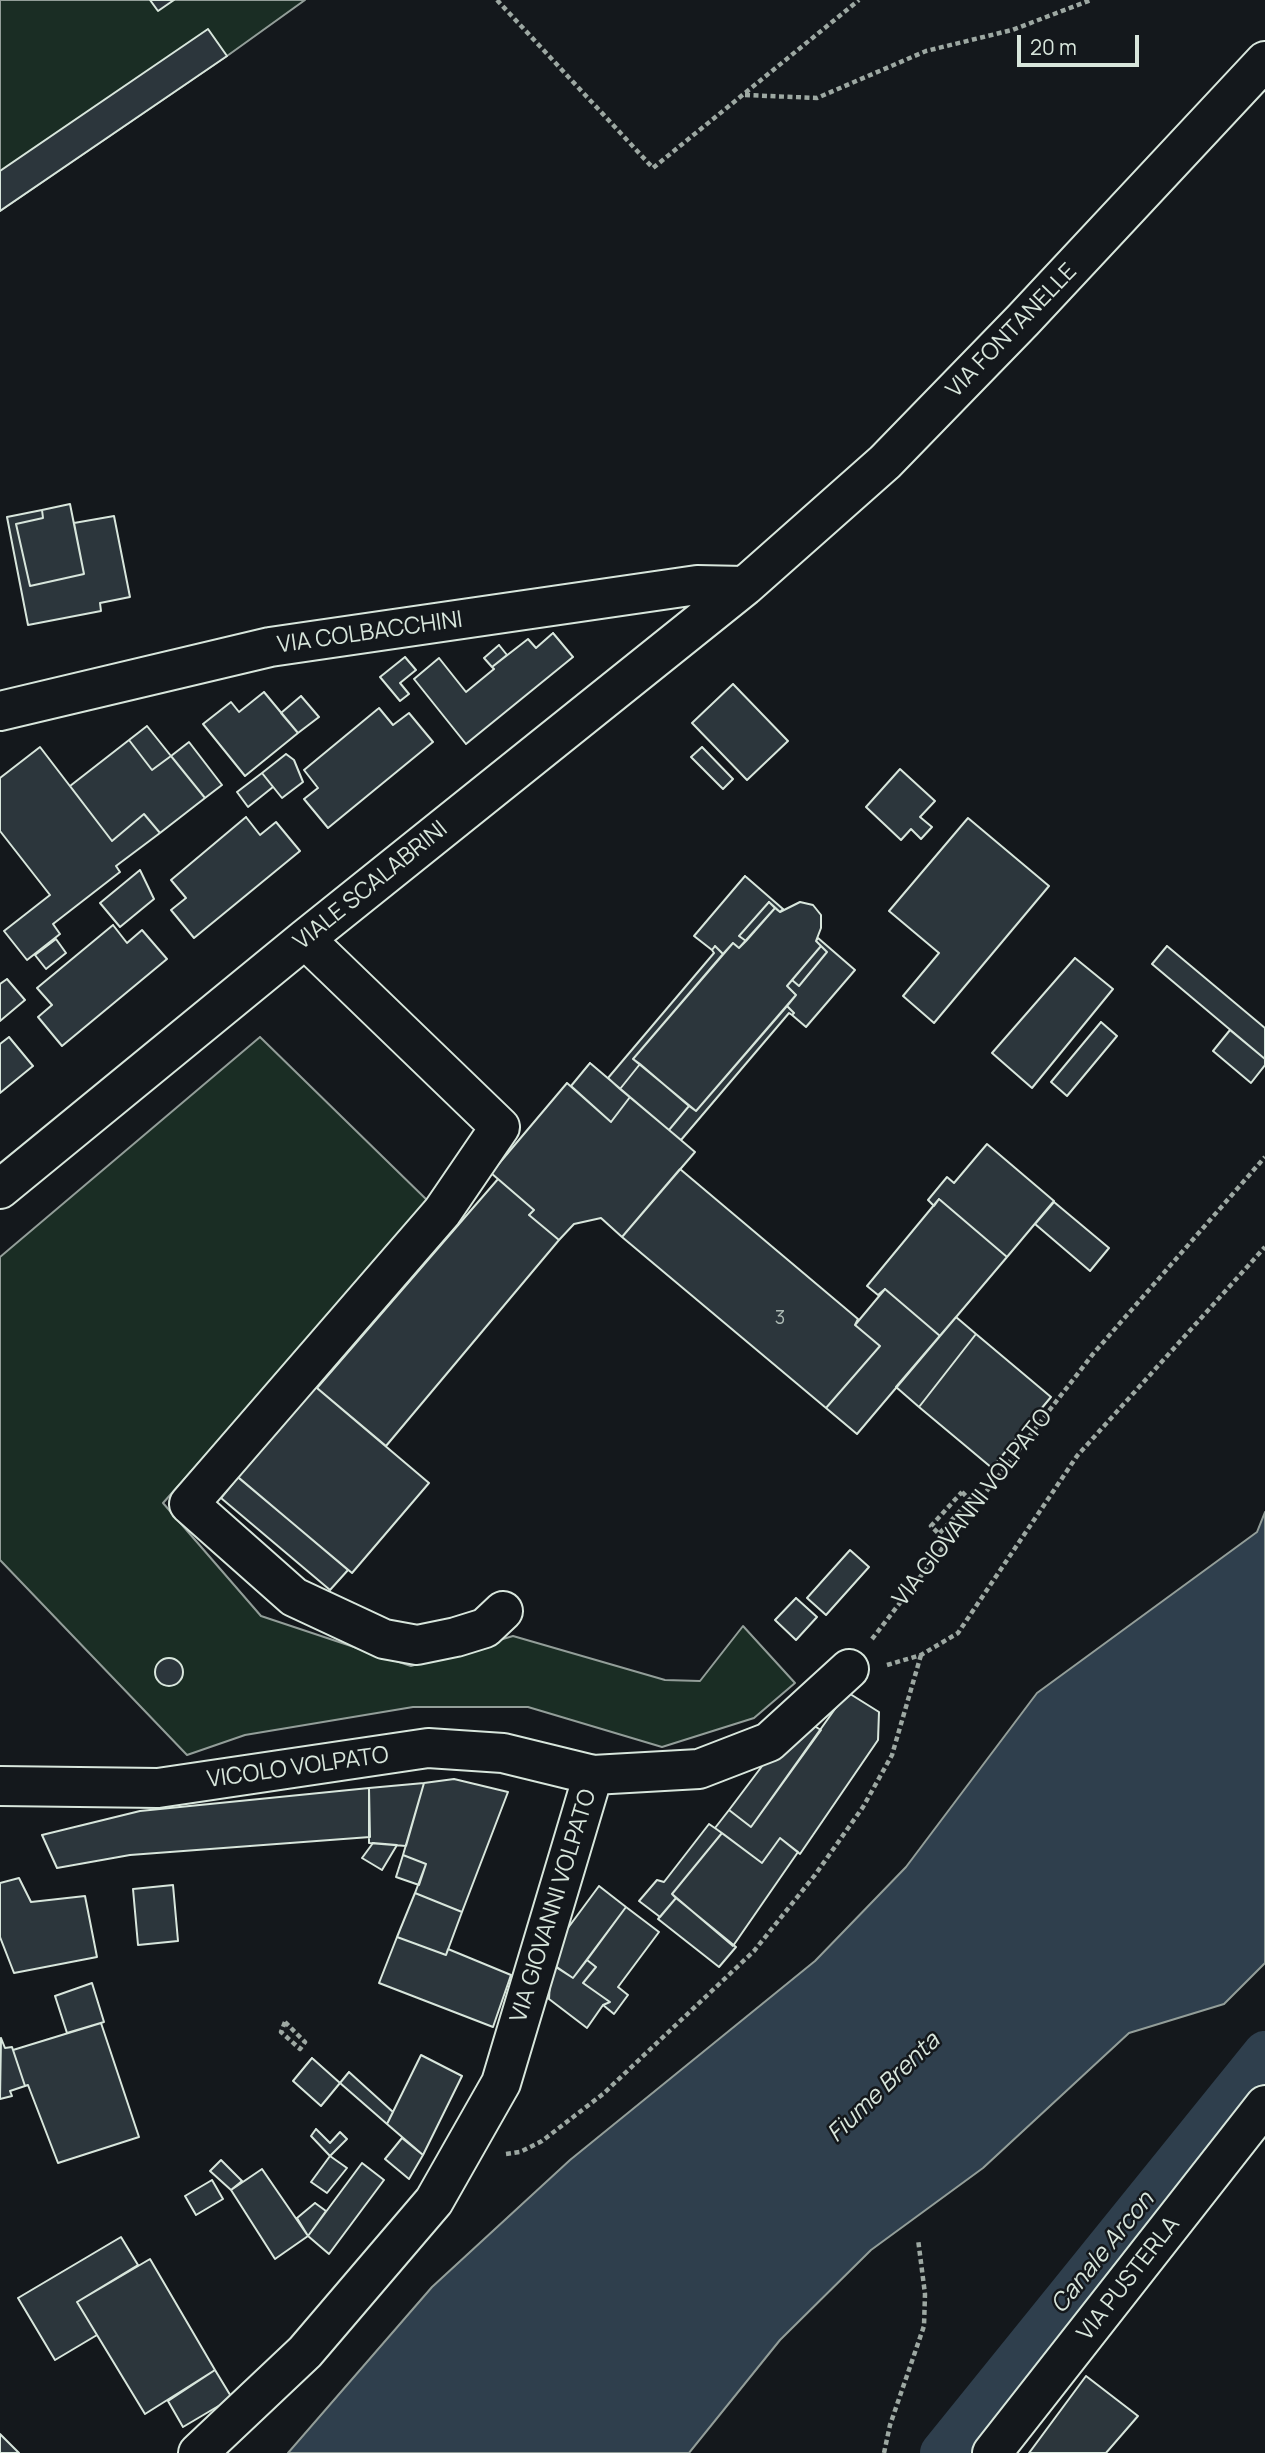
<!DOCTYPE html>
<style>
body{margin:0}
#map{position:relative;width:1265px;height:2453px;overflow:hidden;background:#14181c;font-family:Manrope,sans-serif}
canvas{display:block}
.scale{position:absolute;left:1017px;top:35px;width:122px;height:32px;box-sizing:border-box;border:4px solid #d8e6dc;border-top:0;padding-left:9px;font-size:21px;line-height:24px;white-space:nowrap;color:#d8e6dc;-webkit-text-stroke:5px #14181c;paint-order:stroke}
</style>
<div id="map">
<canvas width="1265" height="2453"></canvas>
<div class="scale">20 m</div>
</div>
<script>
const g = document.querySelector('canvas').getContext('2d');
g.lineJoin = 'round';
function fillPath(path, color) {
  g.fillStyle = color;
  g.fill(path, 'evenodd');
}
function shape(rows) {
  const path = new Path2D();
  for (const r of rows) {
    if (r.length === 3) {
      path.moveTo(r[0] + r[2], r[1]);
      path.arc(r[0], r[1], r[2], 0, 2 * Math.PI);
      continue;
    }
    path.moveTo(r[0], r[1]);
    for (let i = 2; i < r.length; i += 2) path.lineTo(r[i], r[i + 1]);
  }
  return path;
}
function trace(path, color, width, dash) {
  g.strokeStyle = color;
  g.lineWidth = width;
  g.lineCap = dash ? 'butt' : 'round';
  g.setLineDash(dash || []);
  g.stroke(path);
}
function write(font, color, halo, rows, align = 'center') {
  g.font = font + ' Manrope,sans-serif';
  g.lineWidth = 5;
  g.setLineDash([]);
  g.textBaseline = 'middle';
  g.strokeStyle = halo;
  g.fillStyle = color;
  for (const [text, x, y, turn = 0] of rows) {
    g.save();
    g.translate(x, y);
    g.rotate((+turn || 0) * Math.PI / 180);
    g.textAlign = isNaN(turn) ? turn : align;
    if (halo) g.strokeText(text, 0, 0);
    g.fillText(text, 0, 0);
    g.restore();
  }
}
const green = shape([
 [0,0,305,0,227,56,0,211,0,0],
 [260,1037,430,1203,163,1503,261,1616,411,1666,513,1636,665,1680,700,1681,743,1626,795,1683,754,1718,662,1747,528,1707,413,1707,245,1735,187,1755,0,1560,0,1257,260,1037]
]);
const water = shape([
 [1265,1512,1265,1963,1224,2004,1129,2033,983,2168,871,2250,780,2340,689,2453,288,2453,432,2287,570,2160,815,1961,906,1867,1037,1693,1257,1532,1265,1512]
]);
const canal = shape([
 [942,2453,1265,2053]
]);
const building = shape([
 [150,0,174,0,158,11,150,0],
 [208,29,227,56,0,211,0,171,208,29],
 [70,504,84,574,30,586,16,524,43,518,42,510,70,504],
 [42,510,43,518,16,524,30,586,84,574,74,523,114,516,130,597,100,603,101,611,28,625,7,517,42,510],
 [553,633,573,657,466,744,414,679,439,658,466,692,494,669,492,667,528,639,536,648,553,633],
 [499,645,507,655,492,667,484,658,499,645],
 [405,657,416,670,400,683,409,694,400,701,380,677,405,657],
 [733,684,788,741,747,780,692,723,733,684],
 [264,692,298,733,245,776,203,724,231,702,239,712,264,692],
 [301,696,319,717,298,733,281,713,301,696],
 [379,708,393,725,409,713,433,742,328,828,304,799,318,788,304,770,379,708],
 [147,726,171,756,152,770,129,740,147,726],
 [129,740,152,770,171,756,205,798,160,833,144,814,112,841,70,786,129,740],
 [189,742,222,785,205,798,171,756,189,742],
 [40,747,112,841,144,814,160,833,116,866,120,872,53,924,60,934,27,960,4,931,50,895,0,831,0,778,40,747],
 [702,747,733,779,723,789,691,757,702,747],
 [286,754,294,760,303,782,282,798,262,773,286,754],
 [900,769,935,801,920,817,932,827,921,839,911,829,901,840,866,807,900,769],
 [262,773,273,787,248,807,237,792,262,773],
 [246,817,260,835,276,822,300,851,194,938,171,910,186,898,171,880,246,817],
 [968,818,1049,886,934,1023,903,996,939,953,889,911,968,818],
 [140,870,154,899,120,927,100,903,140,870],
 [745,876,783,909,780,912,769,902,739,936,746,941,739,948,733,943,723,954,715,946,712,950,694,936,745,876],
 [769,902,775,908,746,941,739,936,769,902],
 [800,902,813,905,821,915,821,928,816,941,821,946,787,986,796,995,696,1111,633,1059,733,943,739,948,775,908,780,912,800,902],
 [113,925,127,943,142,930,167,959,62,1046,38,1017,52,1005,37,988,113,925],
 [818,938,855,970,806,1027,792,1015,794,1013,787,1006,796,995,787,986,792,980,799,986,827,952,816,941,818,938],
 [56,939,66,953,46,969,35,955,56,939],
 [715,946,723,954,633,1059,640,1064,620,1089,608,1078,714,953,712,950,715,946],
 [821,946,827,952,799,986,792,980,821,946],
 [1167,946,1265,1028,1265,1059,1152,964,1167,946],
 [1075,958,1113,989,1032,1088,992,1053,1075,958],
 [7,979,25,1000,0,1021,0,984,7,979],
 [787,1006,794,1013,792,1015,789,1013,681,1140,669,1130,689,1106,696,1111,787,1006],
 [1101,1022,1117,1036,1067,1096,1051,1082,1101,1022],
 [1230,1030,1265,1059,1265,1065,1251,1083,1213,1051,1230,1030],
 [9,1037,33,1066,0,1093,0,1044,9,1037],
 [590,1063,630,1097,611,1122,571,1086,590,1063],
 [640,1064,689,1106,669,1130,620,1089,640,1064],
 [567,1083,611,1122,630,1097,695,1152,622,1237,601,1218,574,1224,559,1240,529,1215,534,1210,491,1173,567,1083],
 [987,1144,1054,1201,1007,1257,939,1199,934,1206,928,1200,947,1177,954,1183,987,1144],
 [680,1169,858,1319,855,1325,880,1346,826,1408,622,1237,680,1169],
 [498,1179,534,1210,529,1215,559,1240,386,1446,317,1388,498,1179],
 [939,1199,1007,1257,940,1336,885,1289,878,1295,867,1286,939,1199],
 [1054,1202,1109,1248,1090,1271,1035,1224,1054,1202],
 [885,1289,940,1336,857,1434,826,1408,880,1346,855,1325,885,1289],
 [956,1317,976,1334,919,1407,896,1387,956,1317],
 [976,1334,1051,1397,992,1468,919,1407,976,1334],
 [311,1383,429,1483,352,1573,234,1474,311,1383],
 [238,1477,348,1570,330,1590,221,1498,238,1477],
 [850,1550,869,1567,826,1615,807,1598,850,1550],
 [796,1598,817,1617,796,1640,775,1620,796,1598],
 [169,1672,14],
 [847,1692,879,1712,878,1740,800,1854,780,1838,762,1863,715,1828,729,1810,751,1827,847,1692],
 [799,1717,821,1730,751,1827,729,1810,799,1717],
 [454,1779,508,1792,462,1912,415,1893,426,1864,403,1855,424,1783,454,1779],
 [424,1783,406,1846,369,1843,369,1788,424,1783],
 [369,1788,370,1837,130,1855,57,1868,42,1835,140,1811,369,1788],
 [709,1824,722,1833,672,1894,676,1898,660,1917,639,1901,657,1880,664,1882,709,1824],
 [722,1833,762,1863,780,1838,798,1852,733,1946,672,1894,722,1833],
 [373,1843,397,1845,382,1870,362,1858,373,1843],
 [403,1855,426,1864,419,1885,396,1877,403,1855],
 [19,1878,31,1902,85,1896,97,1957,14,1973,0,1937,0,1883,19,1878],
 [173,1885,178,1941,138,1945,133,1889,173,1885],
 [599,1886,626,1907,573,1978,545,1959,599,1886],
 [415,1893,462,1912,446,1955,397,1937,415,1893],
 [676,1898,736,1947,719,1967,658,1919,676,1898],
 [626,1907,659,1932,618,1987,628,1995,614,2014,603,2005,610,2002,583,1983,596,1967,587,1960,626,1907],
 [397,1937,446,1955,448,1949,511,1975,493,2027,379,1983,397,1937],
 [587,1960,596,1967,583,1983,610,2002,603,2005,587,2028,549,1999,551,1964,573,1978,587,1960],
 [92,1983,104,2022,67,2033,55,1996,92,1983],
 [101,2023,139,2137,58,2163,28,2085,25,2086,13,2050,101,2023],
 [1,2038,5,2048,12,2047,25,2086,10,2091,12,2096,0,2099,1,2038],
 [421,2055,462,2076,423,2155,387,2124,421,2055],
 [312,2058,340,2083,321,2106,293,2081,312,2058],
 [349,2072,393,2112,387,2124,340,2083,349,2072],
 [316,2129,330,2143,340,2132,347,2139,330,2156,311,2136,316,2129],
 [402,2138,423,2155,409,2179,385,2159,402,2138],
 [330,2156,347,2168,327,2193,311,2182,330,2156],
 [221,2160,242,2181,231,2190,210,2171,221,2160],
 [362,2163,384,2180,329,2254,308,2236,362,2163],
 [262,2169,308,2236,275,2259,231,2190,262,2169],
 [212,2180,223,2199,196,2215,185,2196,212,2180],
 [315,2203,326,2211,308,2236,297,2218,315,2203],
 [121,2237,138,2265,77,2302,97,2335,55,2360,18,2298,121,2237],
 [150,2259,215,2370,145,2414,77,2302,150,2259],
 [215,2370,232,2398,183,2427,168,2401,215,2370],
 [1086,2376,1138,2416,1106,2453,1029,2453,1086,2376],
 [0,2434,19,2453,0,2453,0,2434]
]);
const path = shape([
 [497,0,653,168,859,0],
 [745,95,817,98,926,51,1012,30,1091,0],
 [962,1492,970,1500,939,1534,931,1526,962,1492],
 [872,1639,1093,1354,1265,1157],
 [887,1665,921,1655,958,1633,1077,1456,1265,1247],
 [285,2022,305,2042,300,2049,281,2032,285,2022],
 [506,2154,520,2152,542,2141,603,2094,754,1951,815,1875,863,1807,892,1755,921,1655],
 [884,2453,890,2425,924,2326,925,2294,918,2239]
]);
const minor = shape([
 [0,711,270,647,697,585,745,586],
 [305,939,500,1127,442,1212,189,1504,294,1597,384,1639,417,1645,456,1637,485,1628,503,1611],
 [0,1189,305,939,745,586,885,462,1023,320,1265,61],
 [0,1786,158,1788,428,1748,503,1753,593,1775,699,1769,769,1742,849,1669],
 [198,2453,305,2352,434,2201,501,2083,593,1775],
 [992,2453,1265,2105]
]);
const numberNames = [
 ["3",780,1319]
];
const streetNames = [
 ["VIA FONTANELLE",1012,331,-46],
 ["VIA COLBACCHINI",370,633,-8],
 ["VIALE SCALABRINI",371,886,-39],
 ["VIA GIOVANNI VOLPATO",973,1508,-52],
 ["VICOLO VOLPATO",298,1768,-8],
 ["VIA GIOVANNI VOLPATO",554,1906,-73],
 ["VIA PUSTERLA",1129,2279,-52]
];
const waterNames = [
 ["Fiume Brenta",884,2088,-44],
 ["Canale Arcon",1103,2253,-51]
];
fillPath(green, '#1a2d24');
trace(green, '#939e99', 2);
fillPath(water, '#2f3f4d');
trace(water, '#939e99', 2);
trace(canal, '#2f3f4d', 44);
fillPath(building, '#2c363c');
trace(building, '#d8e6dc', 2);
trace(minor, '#d8e6dc', 42);
trace(path, '#9da8a2', 4.5, [5, 3.5]);
trace(minor, '#14181c', 38);
write('19px', '#adbab4', null, numberNames);
write('23px', '#d8e6dc', '#14181c', streetNames);
write('italic 24px', '#d8e6dc', '#14181c', waterNames);
</script>
